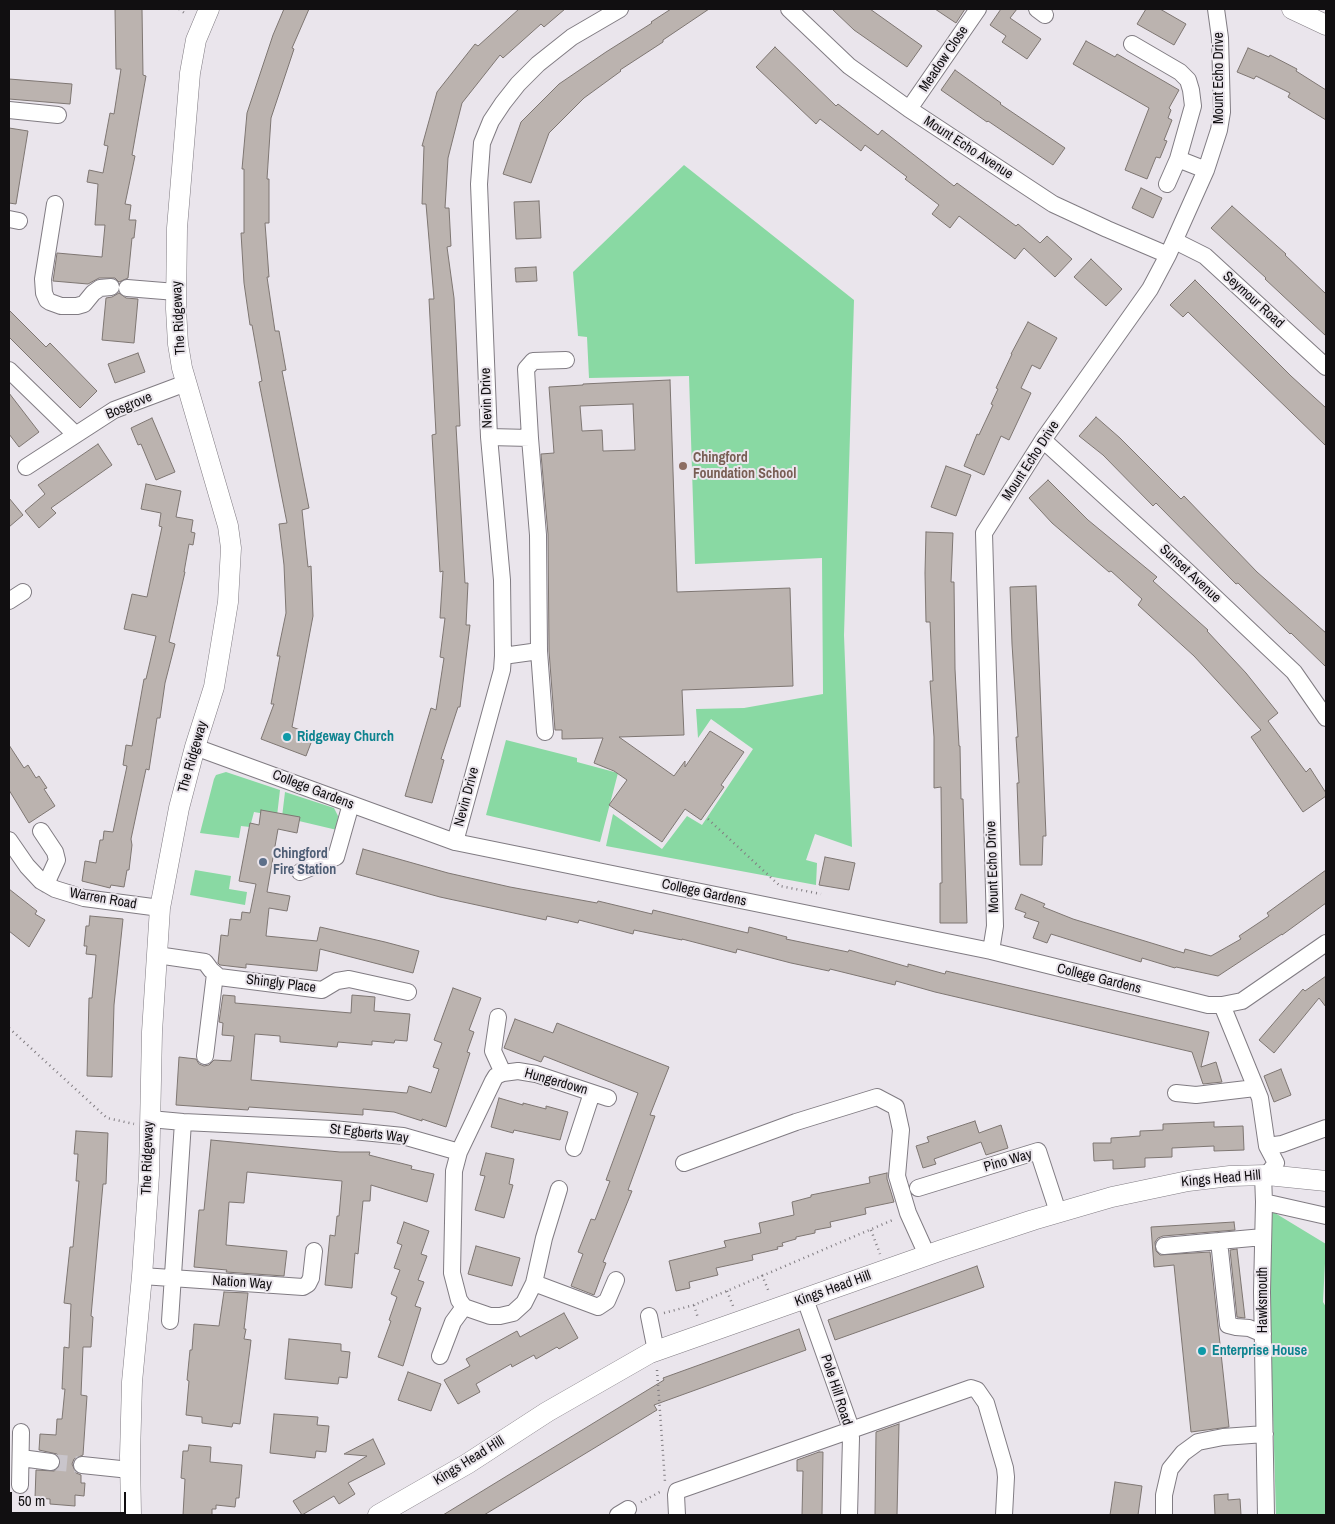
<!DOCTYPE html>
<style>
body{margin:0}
#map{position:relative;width:1335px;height:1524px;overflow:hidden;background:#eae5ec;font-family:"Archivo Narrow",sans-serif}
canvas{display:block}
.frame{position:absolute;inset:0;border:10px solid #110f11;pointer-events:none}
.scale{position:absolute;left:10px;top:1492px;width:116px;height:22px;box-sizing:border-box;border:2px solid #110f11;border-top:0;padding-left:6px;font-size:15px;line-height:18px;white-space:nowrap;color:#110f11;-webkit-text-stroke:4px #eae5ec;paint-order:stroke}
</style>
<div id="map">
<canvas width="1335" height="1524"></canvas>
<div class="frame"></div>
<div class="scale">50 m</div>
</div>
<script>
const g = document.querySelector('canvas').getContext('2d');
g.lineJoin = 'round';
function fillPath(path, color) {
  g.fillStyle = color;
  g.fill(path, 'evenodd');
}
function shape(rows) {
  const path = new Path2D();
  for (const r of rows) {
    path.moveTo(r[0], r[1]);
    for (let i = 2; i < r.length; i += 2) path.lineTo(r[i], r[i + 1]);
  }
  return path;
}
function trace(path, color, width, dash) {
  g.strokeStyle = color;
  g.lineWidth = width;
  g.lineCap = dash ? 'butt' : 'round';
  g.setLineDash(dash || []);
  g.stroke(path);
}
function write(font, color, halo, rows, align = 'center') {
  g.font = font + ' "Archivo Narrow",sans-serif';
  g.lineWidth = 4;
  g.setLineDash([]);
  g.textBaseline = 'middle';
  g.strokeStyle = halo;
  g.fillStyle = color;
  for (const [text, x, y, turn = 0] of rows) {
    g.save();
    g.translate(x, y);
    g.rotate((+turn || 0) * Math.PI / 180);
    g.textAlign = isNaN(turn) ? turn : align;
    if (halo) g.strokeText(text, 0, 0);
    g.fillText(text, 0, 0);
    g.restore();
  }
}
const green = shape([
 [684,165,854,300,844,635,852,847,815,834,806,860,817,863,816,885,606,846,613,814,662,849,687,816,702,825,753,749,711,719,698,738,696,709,744,708,823,694,822,558,695,564,689,376,589,378,587,337,578,336,573,272],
 [506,740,577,758,577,762,618,773,600,842,486,815],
 [226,772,280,790,277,816,254,812,250,827,241,826,239,838,200,833,214,779,216,775],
 [285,792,334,808,338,816,337,830,282,817],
 [195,870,231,876,229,889,247,892,245,905,190,895],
 [1270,1210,1326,1244,1323,1302,1326,1307,1326,1515,1276,1515,1270,1313]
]);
const building = shape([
 [115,9,142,9,143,75,146,76,132,155,135,156,125,204,131,205,129,220,136,220,134,238,132,238,128,278,119,282,115,278,99,278,88,284,53,281,57,253,102,257,105,225,95,225,98,184,87,182,89,170,103,173,108,146,104,145,110,113,114,114,121,69,116,69,115,9],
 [284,9,309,9,292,48,294,49,271,118,267,179,269,179,269,223,265,223,269,277,267,277,275,331,279,331,286,370,282,371,309,508,302,510,308,567,311,566,313,616,292,727,314,735,306,756,261,739,274,704,271,704,280,656,277,656,286,613,284,565,279,524,287,523,259,382,262,381,252,325,250,325,244,283,241,233,244,233,244,169,242,169,247,113,273,35,284,9],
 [519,9,565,9,544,27,541,24,503,58,500,55,462,103,448,158,445,208,449,208,451,246,447,247,454,298,456,338,460,426,456,426,465,583,468,583,466,625,470,625,460,707,458,707,441,759,444,760,432,803,405,796,431,708,436,710,444,658,440,657,445,618,440,618,443,571,440,572,432,435,436,434,429,299,434,299,426,204,422,204,424,146,422,146,437,92,475,44,478,46,519,9],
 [671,9,709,9,663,40,663,42,620,70,621,71,584,98,549,133,531,183,503,174,521,122,559,84,606,52,652,23,651,22,671,9],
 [832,9,870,9,922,46,907,67,854,30,832,9],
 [935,9,965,9,956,23,935,9],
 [1001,9,1017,9,1010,18,1041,39,1027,59,1002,42,1006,36,990,25,1001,9],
 [1146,9,1160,9,1186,24,1174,45,1137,24,1146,9],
 [1086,41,1115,57,1117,54,1179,90,1169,108,1171,110,1168,118,1172,120,1164,140,1167,141,1160,158,1156,157,1147,179,1125,170,1149,108,1073,64,1086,41],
 [775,47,836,106,838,104,878,135,882,130,954,186,957,183,1016,226,1018,224,1040,243,1047,236,1072,259,1055,277,1024,248,1015,259,959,216,950,228,932,214,939,205,905,179,907,177,865,145,861,151,820,119,816,124,756,67,775,47],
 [1248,48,1269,57,1270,55,1297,69,1296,71,1326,90,1326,120,1288,97,1290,93,1256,76,1254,79,1237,72,1248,48],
 [955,70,1001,103,1000,104,1065,148,1053,165,988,121,987,122,941,90,955,70],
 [9,79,72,84,70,104,9,99,9,79],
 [9,128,28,131,16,204,9,203,9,128],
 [1141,188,1162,198,1153,218,1132,208,1141,188],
 [539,201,541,238,516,239,514,202,539,201],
 [1232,206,1286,254,1285,255,1326,294,1326,336,1265,279,1266,278,1211,228,1232,206],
 [1091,259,1122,289,1106,306,1074,277,1091,259],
 [536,267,537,281,516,282,515,268,536,267],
 [1195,280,1291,376,1326,408,1326,446,1188,312,1183,317,1170,305,1195,280],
 [119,293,126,298,138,299,134,343,102,340,106,298,112,297,119,293],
 [9,310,46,347,50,343,97,391,80,408,9,337,9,310],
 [1028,322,1057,338,1040,369,1032,365,1021,388,1031,393,1009,440,1001,436,984,475,964,466,977,434,979,435,993,405,991,404,998,389,996,388,1012,354,1011,354,1028,322],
 [138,353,145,372,115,383,108,364,138,353],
 [670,380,677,592,790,588,793,686,682,690,684,735,619,737,674,776,685,761,685,767,710,731,744,752,721,785,724,787,701,820,685,809,662,842,609,805,627,780,614,771,594,763,603,738,562,739,562,730,555,730,549,651,548,534,541,454,554,453,549,387,583,385,583,384,670,380],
 [633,404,635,450,603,451,602,430,582,431,580,406,633,404],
 [9,393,39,432,19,447,9,434,9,393],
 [1096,417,1120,438,1181,499,1184,496,1257,572,1326,633,1326,667,1291,633,1290,634,1238,583,1236,584,1156,503,1153,506,1103,455,1079,436,1096,417],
 [152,418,175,472,156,480,141,444,138,445,131,428,152,418],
 [98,444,112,465,51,508,56,513,39,528,25,511,45,494,38,485,98,444],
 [946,466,971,475,956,516,931,507,946,466],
 [1048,480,1088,520,1157,577,1153,581,1208,630,1207,631,1246,673,1278,713,1268,721,1306,772,1310,768,1326,793,1326,796,1303,812,1251,737,1261,730,1230,695,1194,656,1138,605,1142,599,1111,571,1109,572,1052,523,1029,498,1048,480],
 [146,484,181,491,176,517,193,520,191,532,195,533,193,545,189,544,184,572,185,572,169,642,175,644,165,683,160,718,157,718,149,770,146,769,138,806,131,839,132,845,129,870,127,870,124,887,111,885,110,888,82,881,85,861,96,863,100,840,103,840,104,831,113,832,127,766,123,765,126,745,132,746,144,679,146,679,156,636,124,629,132,594,147,597,162,527,159,526,161,513,141,509,146,484],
 [9,498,23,515,9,527,9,498],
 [926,532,953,533,951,582,954,582,955,669,959,746,960,746,961,799,963,799,967,923,940,923,940,883,942,883,941,787,934,788,934,737,930,681,933,681,930,622,926,622,925,573,926,532],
 [1036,586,1046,836,1043,836,1042,865,1020,865,1017,783,1019,783,1016,737,1018,737,1012,644,1010,587,1036,586],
 [9,745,24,768,28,765,36,778,39,776,47,788,44,789,55,806,29,823,9,790,9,745],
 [261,810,300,817,297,833,278,829,267,892,290,896,287,911,269,908,266,936,317,941,320,927,385,942,419,951,413,973,320,949,317,971,246,964,246,968,220,965,218,963,221,935,228,936,230,919,241,920,242,912,250,913,256,884,239,881,250,823,259,825,261,810],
 [363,849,448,873,510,887,597,903,598,901,652,914,653,910,748,933,749,927,787,937,786,939,848,952,849,950,908,967,908,964,945,974,946,971,1209,1032,1201,1067,1216,1062,1222,1082,1203,1084,1192,1052,935,992,896,981,895,985,830,969,829,971,791,963,737,949,736,953,682,939,682,940,634,930,633,934,579,920,578,923,547,916,546,920,440,897,356,874,363,849],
 [825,857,855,863,849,890,819,885,825,857],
 [1326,870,1326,903,1282,935,1282,934,1218,976,1176,967,1175,968,1142,958,1141,962,1051,934,1047,943,1033,938,1039,922,1024,917,1026,913,1015,909,1021,894,1045,904,1043,907,1073,919,1184,953,1185,949,1211,956,1241,939,1239,936,1269,916,1267,913,1326,870],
 [9,889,37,911,35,914,45,920,29,947,9,931,9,889],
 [90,916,123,919,114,1005,112,1077,87,1076,89,998,92,998,96,955,86,954,87,946,84,946,86,926,89,926,90,916],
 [1326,976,1326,1007,1319,998,1274,1053,1259,1040,1303,989,1305,991,1326,976],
 [453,988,481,998,469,1030,474,1032,467,1052,470,1053,446,1127,422,1119,422,1121,394,1112,383,1111,363,1109,363,1115,249,1107,248,1110,176,1105,179,1057,196,1059,199,1064,204,1066,209,1065,214,1060,231,1061,234,1036,222,1035,223,1023,219,1022,223,995,235,996,235,1003,351,1013,352,995,375,997,374,1011,410,1014,407,1041,395,1040,394,1043,372,1041,372,1045,338,1042,337,1047,280,1042,280,1036,255,1034,251,1080,407,1093,409,1086,431,1093,439,1069,433,1067,442,1043,434,1040,453,988],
 [515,1019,553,1033,557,1023,669,1067,650,1115,655,1116,628,1190,632,1191,603,1262,606,1263,594,1295,571,1286,583,1254,578,1252,591,1219,595,1220,610,1181,606,1180,638,1093,544,1056,541,1062,504,1048,515,1019],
 [1281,1069,1291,1095,1274,1102,1264,1076,1281,1069],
 [499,1098,523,1105,523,1103,546,1109,546,1106,568,1112,560,1140,514,1130,513,1133,491,1127,499,1098],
 [975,1121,979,1133,1001,1125,1008,1148,986,1155,981,1142,934,1159,936,1164,923,1168,916,1146,929,1142,927,1137,975,1121],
 [1214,1122,1214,1127,1243,1126,1244,1150,1214,1151,1214,1146,1172,1148,1172,1157,1145,1158,1145,1167,1113,1169,1113,1160,1094,1161,1093,1143,1111,1143,1111,1138,1140,1136,1140,1131,1163,1130,1163,1124,1214,1122],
 [76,1131,108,1133,106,1184,103,1184,91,1316,93,1317,91,1347,83,1347,81,1395,87,1396,83,1455,74,1459,72,1464,76,1473,81,1475,81,1483,85,1483,84,1496,75,1495,75,1506,50,1504,50,1499,35,1498,36,1470,54,1471,59,1468,61,1463,60,1458,57,1454,39,1450,40,1434,56,1435,57,1419,62,1419,65,1389,62,1389,64,1347,69,1348,71,1304,64,1303,70,1247,73,1247,79,1181,76,1181,78,1154,74,1154,76,1131],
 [211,1140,340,1152,370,1152,369,1155,412,1166,411,1169,434,1174,427,1202,371,1185,370,1201,363,1201,358,1254,355,1253,352,1288,325,1285,330,1235,335,1236,337,1216,339,1216,342,1181,247,1172,244,1203,229,1202,226,1245,287,1251,284,1276,226,1272,227,1270,194,1267,199,1210,204,1210,211,1140],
 [486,1153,514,1159,509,1184,513,1185,504,1218,475,1210,485,1176,480,1175,486,1153],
 [887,1173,887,1179,894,1202,865,1208,866,1214,830,1222,831,1227,815,1230,815,1233,796,1237,796,1239,782,1243,783,1246,777,1247,778,1249,752,1255,753,1260,716,1268,718,1275,689,1282,690,1288,676,1291,669,1261,726,1247,724,1241,761,1233,759,1223,794,1215,792,1202,811,1197,811,1195,870,1183,869,1177,887,1173],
 [404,1222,429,1231,421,1254,427,1256,418,1280,424,1282,415,1306,421,1308,403,1366,378,1357,391,1321,389,1320,397,1297,391,1294,400,1270,394,1268,402,1245,397,1243,404,1222],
 [1234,1222,1235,1230,1163,1236,1158,1238,1155,1242,1156,1251,1160,1255,1210,1252,1229,1427,1191,1432,1174,1265,1154,1267,1151,1227,1234,1222],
 [476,1246,520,1258,512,1286,468,1274,476,1246],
 [1237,1249,1245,1318,1237,1317,1230,1250,1237,1249],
 [977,1266,984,1287,835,1340,828,1320,977,1266],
 [224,1292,248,1293,244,1329,246,1329,244,1339,251,1340,250,1349,240,1424,233,1423,232,1427,202,1423,202,1417,186,1415,189,1381,187,1380,190,1350,192,1350,194,1324,219,1326,224,1292],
 [564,1313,578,1338,559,1349,557,1347,536,1359,534,1355,512,1367,511,1364,476,1384,480,1392,458,1404,444,1380,470,1366,466,1359,517,1331,520,1337,564,1313],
 [799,1329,806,1350,654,1405,657,1410,484,1515,443,1515,664,1380,663,1378,799,1329],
 [289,1339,341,1344,341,1351,350,1352,347,1378,339,1377,338,1384,285,1379,289,1339],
 [408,1372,441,1384,431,1411,398,1400,408,1372],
 [274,1414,318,1417,317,1425,329,1426,326,1452,316,1451,315,1458,270,1453,274,1414],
 [899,1424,897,1515,875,1515,876,1432,899,1424],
 [373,1439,385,1464,348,1483,355,1494,339,1504,334,1496,302,1515,293,1501,367,1456,344,1454,373,1439],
 [189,1445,211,1447,210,1462,242,1465,239,1498,236,1498,235,1507,216,1505,216,1509,212,1509,212,1515,183,1515,185,1479,181,1478,183,1451,188,1451,189,1445],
 [819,1452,823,1452,822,1515,802,1515,803,1471,797,1471,797,1460,819,1452],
 [1115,1482,1142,1486,1138,1515,1110,1515,1115,1482],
 [1228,1494,1228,1500,1240,1499,1241,1515,1215,1515,1214,1495,1228,1494]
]);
const minorTunnel = shape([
 [51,1462,82,1465]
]);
const path = shape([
 [179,9,187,15],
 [708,819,780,886,821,894],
 [9,1028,107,1118,134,1124],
 [871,1230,880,1254],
 [762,1275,769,1292],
 [727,1291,733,1306],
 [694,1305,698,1318],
 [664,1313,694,1305,895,1219],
 [657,1370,665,1482],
 [641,1502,660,1492]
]);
const minor = shape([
 [789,9,849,66,909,109,1053,204,1107,229,1168,255],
 [1037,9,1045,15],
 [1132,44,1180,72,1188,80,1191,90,1193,106,1178,159,1206,170],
 [909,109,978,9],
 [9,110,58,115],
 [1167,184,1178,159],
 [55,204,43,279,44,293,47,300,50,302,61,306,77,306,84,304,93,293,100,288,111,287],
 [9,219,19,221],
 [1175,241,1205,256,1326,367],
 [127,288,176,292],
 [9,370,75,434],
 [489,437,530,438],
 [1043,440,1187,571,1294,672,1326,718],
 [26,467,114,410,186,383],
 [9,601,23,592],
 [503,656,539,651],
 [545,732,539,651,538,535,530,438,526,369,533,361,566,360],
 [195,747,455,842,991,951,1208,1005,1222,1005,1242,1001,1326,943],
 [41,831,55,852,57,860,46,884],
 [9,840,27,866,41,881,55,889,84,898,160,908],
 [455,842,502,670,503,656,502,580,489,437,479,184,482,143,491,121,503,103,518,84,538,64,572,37,620,9],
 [300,872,336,857,351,804],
 [991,951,995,926,984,533,1043,440,1150,289,1168,255,1206,170,1219,130,1222,112,1220,38,1216,9],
 [157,955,205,962,211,970,219,977,322,990,337,981,349,979,408,992],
 [1222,1005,1260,1098,1267,1146,1276,1163,1267,1175],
 [498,1017,493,1051,503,1073],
 [205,1056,215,974],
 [1176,1093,1196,1095,1255,1088],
 [150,1119,183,1122,333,1129,403,1136,459,1152],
 [1267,1146,1282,1144,1326,1128],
 [574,1148,592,1093],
 [684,1163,796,1122,877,1097,896,1107,901,1130,897,1176,908,1213,927,1255],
 [1263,1175,1264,1202,1262,1292,1266,1515],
 [918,1188,1038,1151,1058,1212],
 [559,1189,544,1238,534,1283,524,1303,513,1313,500,1316,490,1316,464,1307,459,1300,452,1273,454,1171,459,1152,493,1081,496,1076,503,1073,518,1071,536,1074,608,1098],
 [1264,1202,1326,1216],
 [1219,1241,1228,1325,1236,1327,1249,1328,1263,1334],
 [1164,1246,1263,1237],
 [142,1276,303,1287,308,1284,311,1278,314,1251],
 [534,1283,598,1307,607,1301,616,1280],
 [805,1299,849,1423,851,1438,849,1515],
 [649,1316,656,1351],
 [170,1321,183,1122],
 [440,1356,453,1322,464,1307],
 [21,1458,51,1462],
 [82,1465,130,1470],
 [20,1485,21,1432],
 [618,1515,628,1509],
 [677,1515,676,1495,677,1491,971,1388,977,1390,986,1403,1005,1468,1006,1477,1004,1515],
 [1164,1515,1164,1495,1170,1469,1183,1453,1198,1442,1223,1437,1265,1434]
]);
const major = shape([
 [1292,9,1326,25],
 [131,1515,130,1456,132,1382,142,1276,149,1175,152,1032,160,908,179,808,195,747,214,687,228,602,231,548,228,526,182,368,178,344,176,309,177,228,190,73,196,40,209,9],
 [378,1515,467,1464,547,1412,650,1353,942,1250,1033,1220,1112,1197,1188,1181,1230,1176,1267,1175,1326,1181]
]);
const markers = [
 [683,466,5,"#8d6e63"],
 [287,737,5,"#0f9aa8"],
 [263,862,5,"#5c6f8a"],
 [1202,1351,5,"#0f9aa8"]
];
const streetNames = [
 ["Meadow Close",944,59,-56],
 ["Mount Echo Drive",1219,78,-90],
 ["Mount Echo Avenue",968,148,33],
 ["Seymour Road",1253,300,42],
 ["The Ridgeway",179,318,-93],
 ["Nevin Drive",487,398,-92],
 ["Bosgrove",129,406,-23],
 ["Mount Echo Drive",1031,461,-57],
 ["Sunset Avenue",1190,574,43],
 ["The Ridgeway",193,757,-74],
 ["College Gardens",313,790,21],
 ["Nevin Drive",467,797,-75],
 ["Mount Echo Drive",993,867,-92],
 ["College Gardens",704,893,12],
 ["Warren Road",103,899,10],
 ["College Gardens",1099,979,14],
 ["Shingly Place",281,984,7],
 ["Hungerdown",556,1082,16],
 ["St Egberts Way",369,1134,7],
 ["The Ridgeway",148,1158,-88],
 ["Pino Way",1008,1161,-16],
 ["Kings Head Hill",1221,1179,-5],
 ["Nation Way",242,1283,4],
 ["Kings Head Hill",833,1289,-20],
 ["Hawksmouth",1263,1300,-90],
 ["Pole Hill Road",836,1390,72],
 ["Kings Head Hill",469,1461,-32]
];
const educationNames = [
 ["Chingford",693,458],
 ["Foundation School",693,474]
];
const cultureNames = [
 ["Ridgeway Church",297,737],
 ["Enterprise House",1212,1351]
];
const serviceNames = [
 ["Chingford",273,854],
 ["Fire Station",273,870]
];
fillPath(green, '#89d9a3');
fillPath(building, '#bbb3af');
trace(building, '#7e7672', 1);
trace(minorTunnel, '#c9c5cb', 16, [16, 8]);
trace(minor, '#817c83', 18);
trace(major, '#817c83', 21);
trace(path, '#807c81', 2.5, [1, 4]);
trace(minor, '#fff', 16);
trace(major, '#fff', 20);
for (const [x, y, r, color] of markers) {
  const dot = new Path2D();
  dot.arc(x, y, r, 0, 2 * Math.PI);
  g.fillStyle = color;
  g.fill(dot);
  trace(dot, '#eae5ec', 2);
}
write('14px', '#110f11', '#eae5ec', streetNames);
write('bold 14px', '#785e54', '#eae5ec', educationNames, 'left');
write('bold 14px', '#0d838f', '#eae5ec', cultureNames, 'left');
write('bold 14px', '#4e5e75', '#eae5ec', serviceNames, 'left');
</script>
